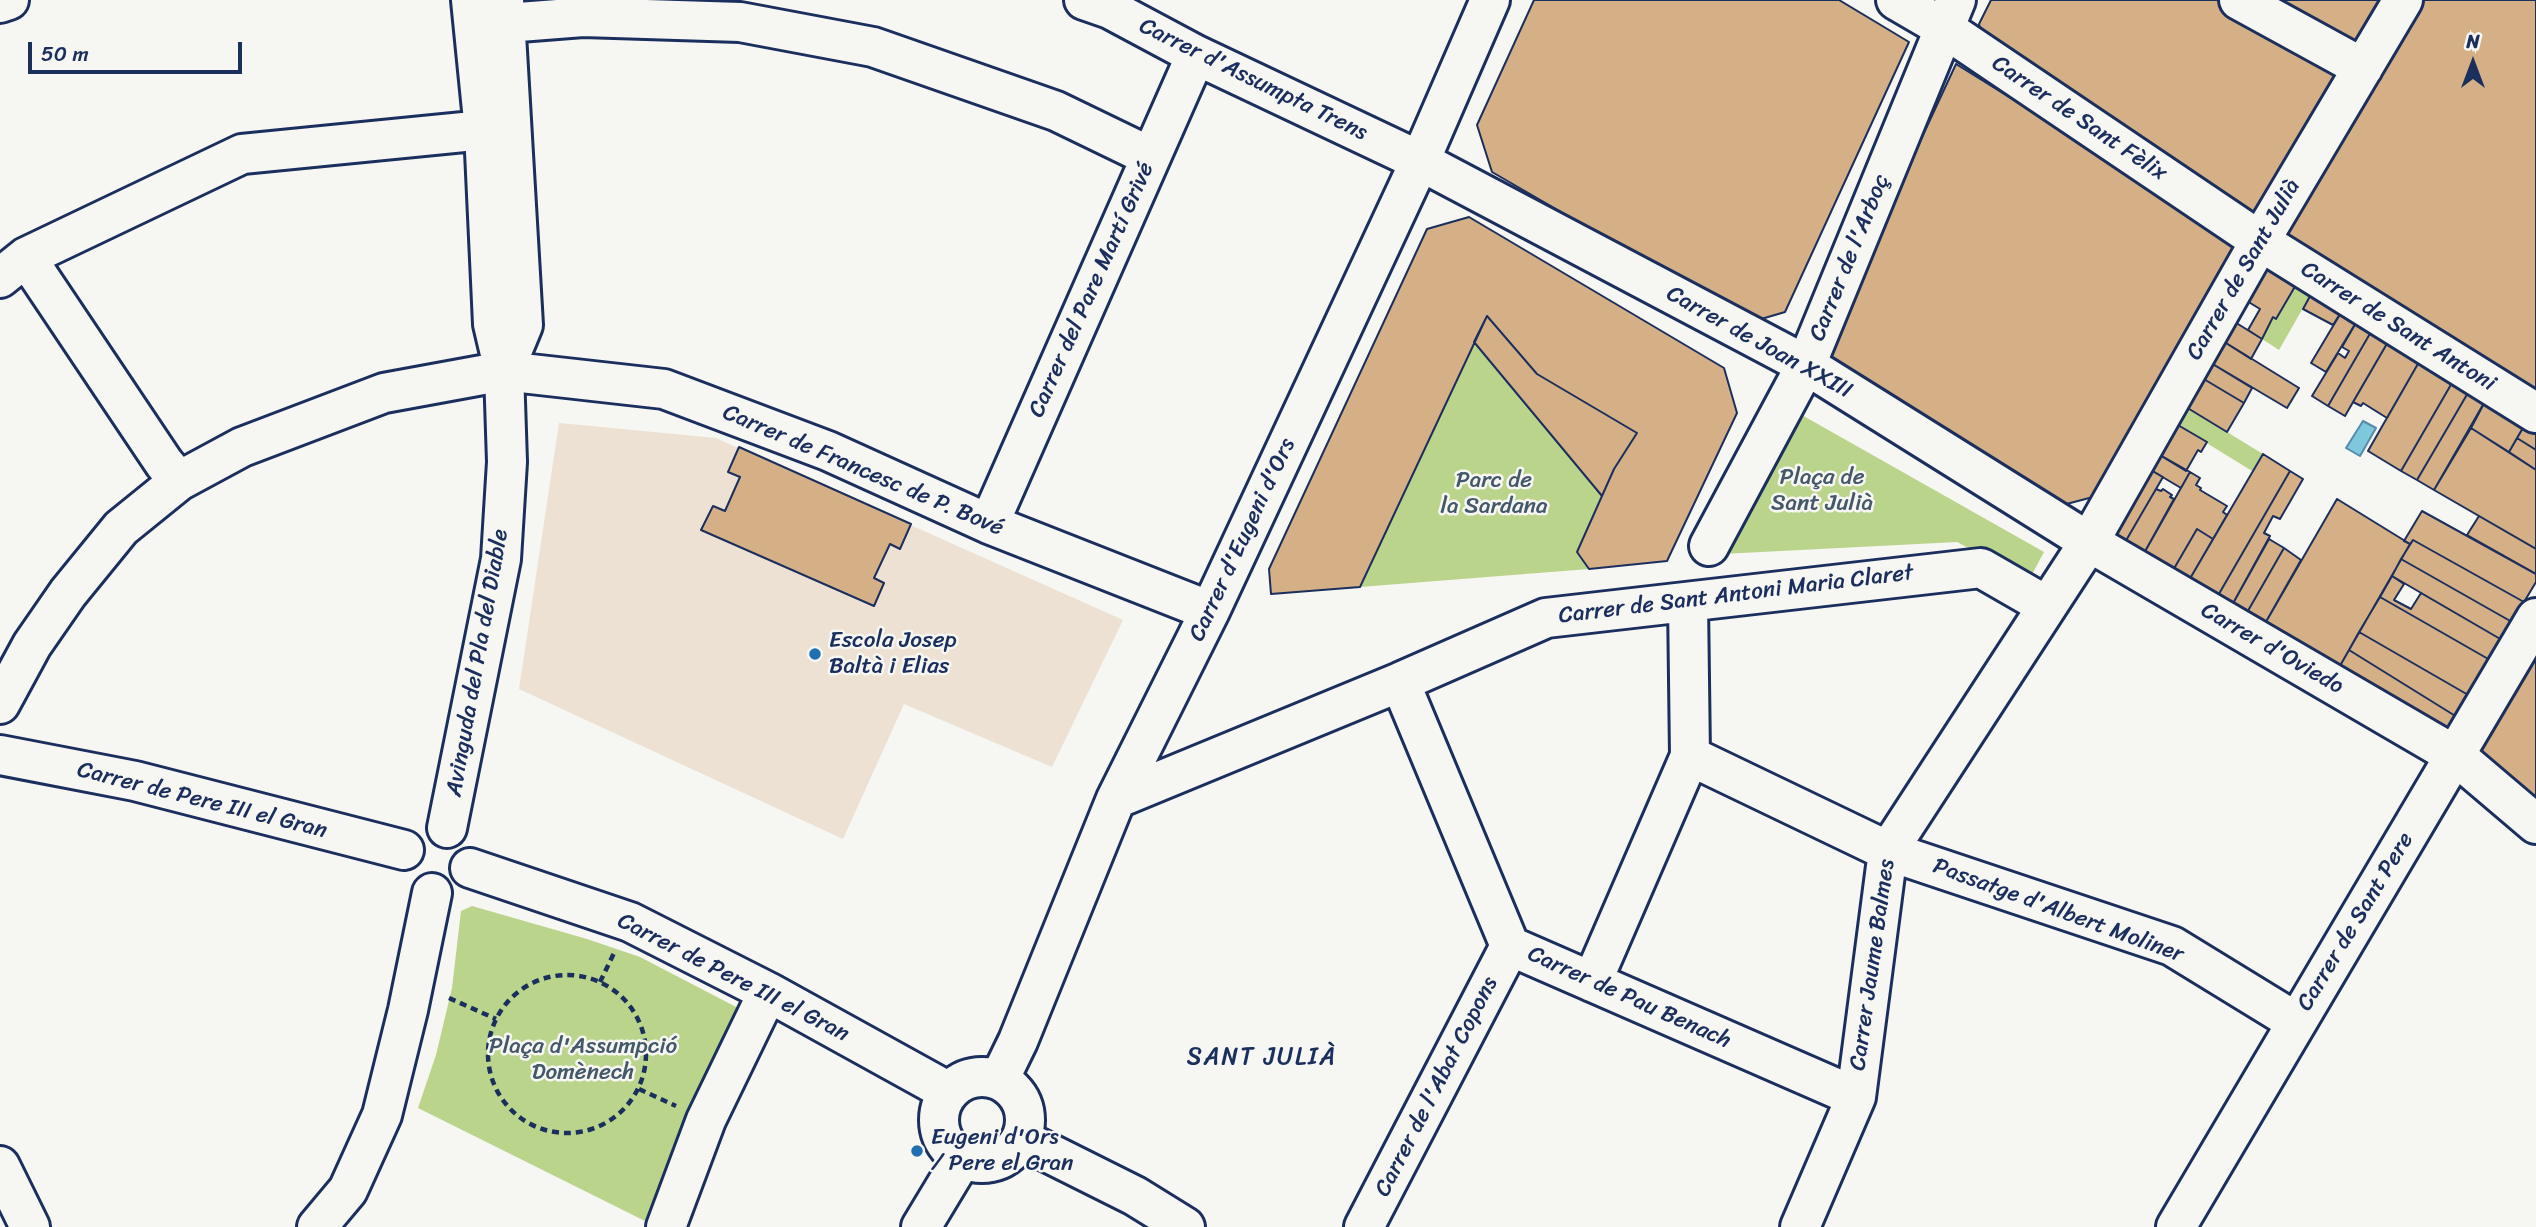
<!DOCTYPE html>
<meta charset="utf-8">
<style>
body{margin:0}
#map{position:relative;width:2536px;height:1227px;overflow:hidden;background:#f6f6f2;font-family:Sriracha,sans-serif}
canvas{display:block}
.north{position:absolute;left:2438px;top:28px;width:70px;height:70px;-webkit-text-stroke:5px #f6f6f2;paint-order:stroke;rotate:0deg;font-size:19px;font-weight:700;line-height:28px;text-align:center;color:#1b2f5e}
.north::after{content:'';display:block;margin:auto;width:24px;height:32px;background:#1b2f5e;clip-path:polygon(50% 0,100% 100%,50% 72%,0 100%)}
.scale{position:absolute;left:28px;top:42px;width:214px;height:32px;box-sizing:border-box;border:4px solid #1b2f5e;border-top:0;padding-left:9px;font-size:21px;line-height:24px;white-space:nowrap;color:#1b2f5e;-webkit-text-stroke:5px #f6f6f2;paint-order:stroke}
</style>
<div id="map">
<canvas width="2536" height="1227"></canvas>
<div class="north">N</div>
<div class="scale">50 m</div>
</div>
<script>
const g = document.querySelector('canvas').getContext('2d');
g.lineJoin = 'round';
function fillPath(path, color) {
  g.fillStyle = color;
  g.fill(path, 'evenodd');
}
function shape(rows) {
  const path = new Path2D();
  for (const r of rows) {
    if (r.length === 3) {
      path.moveTo(r[0] + r[2], r[1]);
      path.arc(r[0], r[1], r[2], 0, 2 * Math.PI);
      continue;
    }
    path.moveTo(r[0], r[1]);
    for (let i = 2; i < r.length; i += 2) path.lineTo(r[i], r[i + 1]);
  }
  return path;
}
function trace(path, color, width, dash) {
  g.strokeStyle = color;
  g.lineWidth = width;
  g.lineCap = dash ? 'butt' : 'round';
  g.setLineDash(dash || []);
  g.stroke(path);
}
function write(font, color, halo, rows, align = 'center') {
  g.font = font + ' Sriracha,sans-serif';
  g.lineWidth = 5;
  g.setLineDash([]);
  g.textBaseline = 'middle';
  g.strokeStyle = halo;
  g.fillStyle = color;
  for (const [text, x, y, turn = 0] of rows) {
    g.save();
    g.translate(x, y);
    g.rotate((+turn || 0) * Math.PI / 180);
    g.textAlign = isNaN(turn) ? turn : align;
    if (halo) g.strokeText(text, 0, 0);
    g.fillText(text, 0, 0);
    g.restore();
  }
}
const built = shape([
 [559,423,716,438,1123,620,1052,767,904,704,843,839,519,689]
]);
const green = shape([
 [2300,278,2315,287,2279,350,2262,339,2273,317,2276,319],
 [1474,342,1602,496,1577,552,1589,569,1360,587],
 [2181,404,2263,454,2252,471,2171,421],
 [1800,414,2044,552,2029,580,1957,542,1722,554],
 [472,906,587,939,640,957,740,1009,712,1062,683,1127,647,1222,418,1108,436,1055,452,988,461,911]
]);
const water = shape([
 [2363,421,2376,428,2360,456,2346,448,2363,421]
]);
const building = shape([
 [1534,0,1839,0,1909,42,1785,312,1751,322,1492,172,1477,125,1534,0],
 [1991,0,2223,0,2332,65,2336,83,2252,221,1988,57,1979,24,1991,0],
 [2275,0,2389,0,2358,51,2275,0],
 [2413,0,2536,0,2536,400,2278,238,2413,0],
 [1956,64,2241,241,2093,497,2059,506,1838,374,1827,341,1956,64],
 [1469,217,1724,368,1737,413,1667,561,1589,569,1577,552,1614,469,1637,433,1537,374,1487,316,1360,587,1271,594,1269,569,1427,229,1469,217],
 [2266,257,2300,278,2276,319,2273,317,2262,339,2248,330,2260,309,2242,298,2266,257],
 [2315,287,2345,306,2333,325,2303,309,2315,287],
 [2345,306,2360,316,2326,372,2311,363,2345,306],
 [1487,316,1537,374,1637,433,1614,469,1602,496,1474,342,1487,316],
 [2360,316,2375,325,2328,406,2312,396,2338,353,2345,358,2349,351,2342,347,2360,316],
 [2230,319,2262,339,2251,359,2218,338,2230,319],
 [2375,325,2392,335,2345,416,2328,406,2375,325],
 [2392,335,2423,355,2387,418,2363,403,2361,406,2353,402,2392,335],
 [2218,338,2299,388,2287,408,2206,360,2218,338],
 [2423,355,2456,376,2401,471,2368,451,2423,355],
 [2206,360,2252,388,2244,403,2197,375,2206,360],
 [2197,375,2244,403,2227,432,2181,404,2197,375],
 [2456,376,2472,386,2417,480,2401,471,2456,376],
 [2472,386,2488,396,2434,490,2417,480,2472,386],
 [2488,396,2527,421,2509,452,2471,428,2488,396],
 [2171,421,2207,442,2201,452,2198,450,2186,471,2153,451,2171,421],
 [2527,421,2536,427,2536,450,2517,438,2527,421],
 [2471,428,2536,470,2536,549,2434,490,2471,428],
 [2517,438,2536,450,2536,470,2509,452,2517,438],
 [739,447,911,524,900,549,890,544,874,578,884,583,874,606,701,530,713,506,725,511,740,477,728,472,739,447],
 [2153,451,2190,472,2181,488,2144,466,2153,451],
 [2263,454,2290,471,2216,599,2188,582,2263,454],
 [2144,466,2163,477,2124,544,2106,533,2144,466],
 [2290,471,2303,479,2280,519,2273,516,2264,533,2270,536,2231,607,2216,599,2290,471],
 [2190,472,2200,478,2196,485,2201,488,2200,490,2227,506,2223,512,2227,515,2213,539,2197,529,2172,572,2143,555,2190,472],
 [2156,489,2161,491,2163,489,2172,495,2170,497,2174,499,2143,555,2124,544,2156,489],
 [2337,499,2410,544,2337,671,2263,627,2337,499],
 [2422,511,2536,574,2536,582,2524,602,2413,540,2410,544,2404,541,2422,511],
 [2479,516,2536,549,2536,574,2467,535,2479,516],
 [2197,529,2213,539,2188,582,2172,572,2197,529],
 [2269,539,2284,548,2245,616,2231,607,2269,539],
 [2413,540,2524,602,2512,622,2401,559,2413,540],
 [2284,548,2301,560,2263,627,2245,616,2284,548],
 [2401,559,2512,622,2502,640,2392,576,2401,559],
 [2392,576,2404,584,2394,600,2411,609,2421,593,2502,640,2490,660,2380,597,2392,576],
 [2380,597,2490,660,2470,696,2359,632,2380,597],
 [2359,632,2470,696,2457,717,2349,650,2359,632],
 [2349,650,2457,717,2447,735,2337,671,2349,650],
 [2536,651,2536,808,2475,756,2536,651]
]);
const path = shape([
 [567,1054,79],
 [600,982,615,951],
 [449,998,496,1019],
 [639,1089,676,1106]
]);
const minor = shape([
 [504,0,523,325,504,371],
 [1084,0,1110,9,1196,55,1420,161,1806,365,2089,542,2456,756,2536,824],
 [1896,0,1944,28,2260,241,2536,413],
 [2239,0,2363,68],
 [0,3,9,0],
 [506,23,583,17,740,22,873,47,1056,111,1151,157],
 [26,257,164,463,179,481],
 [0,278,26,257,242,154,484,130],
 [989,524,1196,55],
 [1709,546,1806,365,1956,0],
 [1400,682,1510,946,1856,1097],
 [0,704,32,645,68,593,121,528,179,481,242,447,384,393,504,371,664,389,828,451,989,524,1210,611],
 [0,755,135,781,404,850],
 [1690,756,1888,851,2172,946,2296,1022],
 [1116,799,1400,682,1546,618,1981,568,2047,606],
 [447,828,501,559,507,462,504,371,493,324,484,130,471,0],
 [470,868,630,922,768,992,949,1092],
 [1592,982,1690,756,1688,602],
 [982,1120,43],
 [999,1080,1018,1041,1116,799,1210,611,1420,161,1490,0],
 [1021,1139,1135,1196,1185,1227],
 [0,1166,30,1227],
 [317,1227,348,1190,382,1115,408,1010,432,893],
 [666,1227,706,1120,768,992],
 [921,1227,962,1159],
 [1364,1227,1510,946],
 [1800,1227,1856,1097,1888,851,2089,542,2260,241,2403,0],
 [2176,1227,2536,618]
]);
const markers = [
 [815,654,7,"#1f6fb2"],
 [917,1151,7,"#1f6fb2"]
];
const streetNames = [
 ["Carrer d'Assumpta Trens",1253,80,26],
 ["Carrer de Sant Fèlix",2079,119,34],
 ["Carrer de l'Arboç",1850,258,-68],
 ["Carrer de Sant Julià",2244,270,-60],
 ["Carrer del Pare Martí Grivé",1092,290,-66],
 ["Carrer de Sant Antoni",2398,327,32],
 ["Carrer de Joan XXIII",1759,343,29],
 ["Carrer de Francesc de P. Bové",863,471,23],
 ["Carrer d'Eugeni d'Ors",1243,540,-65],
 ["Carrer de Sant Antoni Maria Claret",1736,595,-7],
 ["Carrer d'Oviedo",2272,649,30],
 ["Avinguda del Pla del Diable",478,663,-80],
 ["Carrer de Pere III el Gran",202,801,14],
 ["Passatge d'Albert Moliner",2058,911,20],
 ["Carrer de Sant Pere",2356,922,-59],
 ["Carrer Jaume Balmes",1873,965,-82],
 ["Carrer de Pere III el Gran",733,978,27],
 ["Carrer de Pau Benach",1629,998,24],
 ["Carrer de l'Abat Copons",1437,1087,-63]
];
const parkNames = [
 ["Plaça de",1822,478],
 ["Sant Julià",1822,504],
 ["Parc de",1494,481],
 ["la Sardana",1494,507],
 ["Plaça d'Assumpció",583,1047],
 ["Domènech",583,1073]
];
const poiNames = [
 ["Escola Josep",829,641],
 ["Baltà i Elias",829,667],
 ["Eugeni d'Ors",931,1138],
 ["/ Pere el Gran",931,1164]
];
const neighbourhoodNames = [
 ["SANT JULIÀ",1262,1058]
];
fillPath(built, '#ece1d2');
fillPath(green, '#bbd48b');
fillPath(water, '#7dc8dc');
trace(water, '#568baa', 2);
fillPath(building, '#d5b086');
trace(building, '#1b2f5e', 2);
trace(minor, '#1b2f5e', 44);
trace(path, '#1b2f5e', 4.5, [7, 5]);
trace(minor, '#f6f6f2', 38);
for (const [x, y, r, color] of markers) {
  const dot = new Path2D();
  dot.arc(x, y, r, 0, 2 * Math.PI);
  g.fillStyle = color;
  g.fill(dot);
  trace(dot, '#f6f6f2', 2.5);
}
write('23px', '#1b2f5e', '#f6f6f2', streetNames);
write('23px', '#435869', '#f6f6f2', parkNames);
write('23px', '#1b2f5e', '#f6f6f2', poiNames, 'left');
g.letterSpacing = '2px';
write('24px', '#1b2f5e', '#f6f6f2', neighbourhoodNames);
g.letterSpacing = '0px';
</script>
